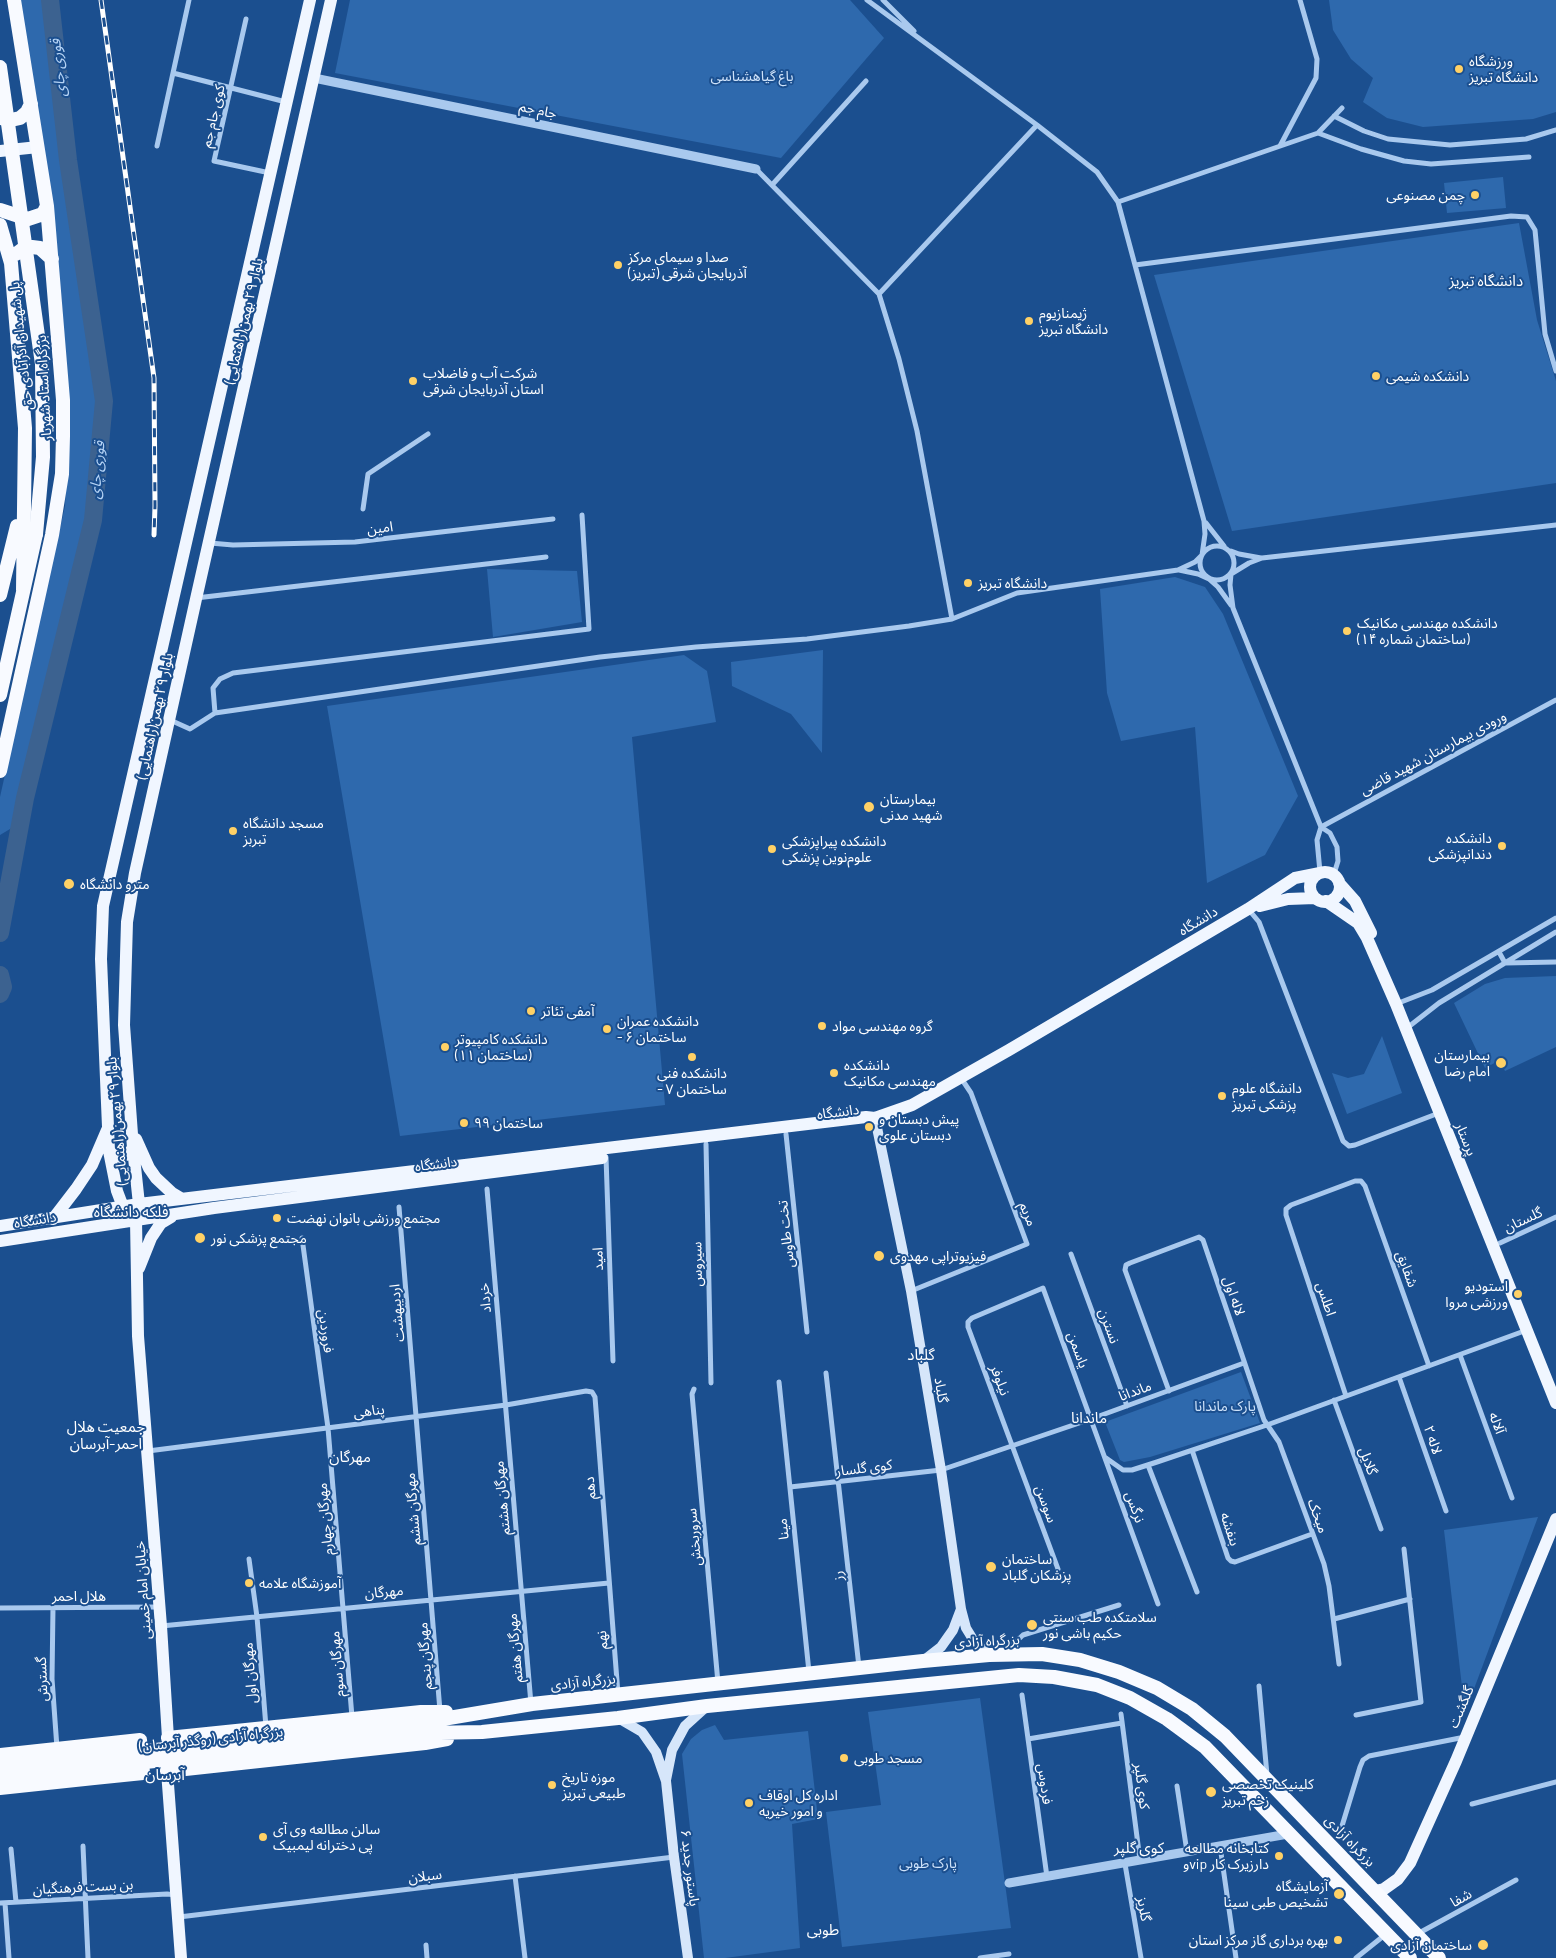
<!DOCTYPE html>
<meta charset="utf-8">
<style>
body{margin:0}
canvas{display:block;background:#1b4f8f}
</style>
<canvas width="1556" height="1958"></canvas>
<script>
const g = document.querySelector('canvas').getContext('2d');
g.lineJoin = 'round';
function fillPath(path, color) {
  g.fillStyle = color;
  g.fill(path, 'evenodd');
}
function shape(rows) {
  const path = new Path2D();
  for (const r of rows) {
    if (r.length === 3) {
      path.moveTo(r[0] + r[2], r[1]);
      path.arc(r[0], r[1], r[2], 0, 2 * Math.PI);
      continue;
    }
    path.moveTo(r[0], r[1]);
    for (let i = 2; i < r.length; i += 2) path.lineTo(r[i], r[i + 1]);
  }
  return path;
}
function trace(path, color, width, dash) {
  g.strokeStyle = color;
  g.lineWidth = width;
  g.lineCap = dash ? 'butt' : 'round';
  g.setLineDash(dash || []);
  g.stroke(path);
}
function write(font, color, halo, rows, align = 'center') {
  g.font = font + ' Barlow,"Noto Sans Arabic",sans-serif';
  g.lineWidth = 4;
  g.setLineDash([]);
  g.textBaseline = 'middle';
  g.strokeStyle = halo;
  g.fillStyle = color;
  for (const [text, x, y, turn = 0] of rows) {
    g.save();
    g.translate(x, y);
    g.rotate((+turn || 0) * Math.PI / 180);
    g.textAlign = isNaN(turn) ? turn : align;
    if (halo) g.strokeText(text, 0, 0);
    g.fillText(text, 0, 0);
    g.restore();
  }
}
const green = shape([
 [19,0,46,0,99,410,89,516,15,826,0,835,0,797,65,506,70,410,61,295],
 [350,0,850,0,884,38,781,158,335,73],
 [1329,0,1556,0,1556,112,1533,119,1423,127,1387,118,1363,102,1373,78,1351,59,1333,30],
 [1503,177,1506,208,1447,213,1444,183],
 [1519,223,1537,320,1556,381,1556,483,1232,531,1154,275],
 [487,569,577,571,582,622,493,637],
 [1175,577,1205,587,1223,614,1298,796,1265,855,1207,883,1195,727,1121,741,1107,693,1100,589],
 [823,650,822,753,791,714,732,686,731,662],
 [684,655,707,671,716,722,632,737,665,1105,400,1136,327,706],
 [1556,976,1556,1047,1505,1071,1500,1060,1485,1068,1454,1003,1485,984,1505,978],
 [1382,1036,1402,1093,1347,1114,1332,1073,1348,1078,1364,1074],
 [1241,1372,1260,1423,1150,1457,1124,1462,1120,1460,1105,1422],
 [1538,1517,1465,1713,1444,1530],
 [980,1698,1011,1928,842,1947,826,1812,881,1805,868,1712],
 [715,1725,724,1740,808,1731,818,1819,792,1824,800,1948,725,1958,704,1958,682,1754,691,1739,702,1730]
]);
const river = shape([
 [0,933,25,798,93,520,104,401,68,160,50,0],
 [0,975,3,987,0,994]
]);
const minor = shape([
 [883,0,914,31],
 [246,19,214,161,270,173],
 [173,73,286,102],
 [1334,116,1364,131,1388,139,1450,145,1526,139,1556,130],
 [1318,133,1361,149,1404,161,1431,164,1529,157],
 [157,146,189,0],
 [1280,146,1316,78,1317,59,1300,0],
 [756,169,879,294],
 [772,185,866,81],
 [1118,202,1318,133,1342,108],
 [1135,265,1511,216,1527,217,1535,230,1545,334,1556,371],
 [363,509,368,474,428,434],
 [1206,523,1224,546],
 [210,543,233,545,355,542,553,519],
 [1217,563,17],
 [1231,551,1239,554,1261,558],
 [1179,570,1198,574,1209,579,1218,587,1231,605],
 [196,598,546,557],
 [952,619,917,431,899,359,879,294,1037,125],
 [215,713,213,688,220,679,233,673,589,629,582,515],
 [170,720,190,729,215,713,600,657,696,647,807,639,909,626,952,619,1017,593,1178,570,1195,562,1202,555,1205,534,1204,521,1118,202,1097,172,1037,125,867,0],
 [1321,827,1556,700],
 [1320,872,1317,840,1321,827],
 [1334,874,1338,861,1337,847,1330,833,1321,827,1233,608,1230,585,1231,574,1249,563,1262,558,1556,525],
 [1249,910,1259,922,1343,1141,1349,1146,1355,1145,1439,1113],
 [1499,952,1505,963,1556,962],
 [1396,1004,1432,990,1556,918],
 [1407,1028,1439,1003,1556,932],
 [786,1134,807,1332],
 [706,1144,711,1383],
 [606,1157,613,1361],
 [487,1189,531,1704],
 [399,1207,440,1711],
 [302,1238,328,1428,352,1717],
 [1500,1243,1556,1217],
 [1071,1254,1127,1406],
 [911,1291,1027,1244,971,1093,961,1078],
 [1460,1355,1512,1498],
 [826,1373,859,1667],
 [1399,1377,1446,1511],
 [779,1382,809,1672],
 [694,1389,692,1394,718,1683],
 [1169,1391,1125,1270,1126,1265,1130,1263,1199,1237,1203,1240,1264,1420,1279,1442,1324,1564,1329,1586,1339,1664],
 [1346,1396,1286,1215,1286,1209,1291,1205,1355,1181,1361,1181,1365,1186,1429,1366],
 [1334,1400,1381,1529],
 [1192,1450,1228,1558,1231,1561,1235,1562,1312,1534],
 [148,1451,506,1405,586,1391,592,1392,595,1397,618,1694],
 [1106,1458,1123,1470,1132,1470,1157,1462,1267,1425,1527,1330],
 [1148,1465,1197,1592],
 [790,1487,941,1470,1091,1419,1244,1363],
 [249,1559,257,1617,266,1727],
 [1058,1569,968,1327,968,1322,972,1318,1043,1288,1158,1604],
 [53,1607,52,1679,57,1748],
 [0,1608,158,1607],
 [1334,1619,1410,1599],
 [161,1626,609,1583],
 [1006,1651,1023,1635,1119,1605],
 [1259,1686,1267,1775],
 [1022,1695,1047,1877],
 [1121,1714,1140,1860],
 [1356,1715,1421,1702,1404,1549],
 [1028,1739,1122,1723],
 [1177,1786,1187,1852],
 [1472,1804,1556,1782],
 [1342,1826,1360,1767,1363,1760,1369,1756,1465,1737],
 [83,1846,88,1958],
 [1220,1846,1236,1958],
 [11,1849,16,1902],
 [1125,1864,1141,1958],
 [515,1876,525,1958],
 [0,1903,167,1894,177,1895],
 [5,1903,9,1958],
 [179,1917,674,1857],
 [1419,1933,1516,1880],
 [426,1945,427,1958],
 [980,1958,1009,1954],
 [1356,1958,1386,1934]
]);
const tertiary = shape([
 [314,78,756,169],
 [1009,1883,1288,1834]
]);
const secondary = shape([
 [875,1118,911,1291,941,1470,961,1609,966,1628,974,1641,989,1655],
 [923,1661,941,1647,953,1630,961,1609],
 [618,1718,642,1732,656,1752,666,1781,674,1857,688,1958],
 [666,1780,672,1750,685,1726,707,1706]
]);
const primary = shape([
 [0,151,38,147],
 [1325,887,15],
 [1339,883,1355,901,1371,933],
 [1326,901,1358,923,1367,938,1396,1004,1556,1403],
 [1260,906,1288,899,1315,898],
 [136,1139,149,1168,156,1178,172,1193,182,1199],
 [109,1151,115,1155,121,1157,128,1154,133,1148],
 [127,1211,123,1207,117,1191,109,1151,101,959,103,906,310,0],
 [53,1219,76,1189,92,1165,107,1130],
 [0,1226,139,1204,866,1117,875,1118,912,1105,1009,1050,1248,909,1295,878,1320,873],
 [0,1241,214,1208,602,1158],
 [139,1268,151,1238,161,1223,171,1217],
 [1375,1891,1384,1889,1398,1879,1410,1863,1456,1761,1556,1519],
 [181,1958,167,1771,168,1738,161,1626,138,1336,136,1220,139,1204,133,1148,124,1025,127,922,135,873,196,599,331,0]
]);
const trunk = shape([
 [0,118,11,120,20,118,27,112,31,104],
 [0,210,28,219,43,214,47,206],
 [0,225,11,263,25,428,23,590],
 [16,254,24,248,32,247,40,248,52,259],
 [0,595,17,526],
 [0,695,36,534],
 [0,771,52,535,62,474,63,436,63,400,47,206,14,0],
 [425,1722,532,1704,923,1661,989,1655,1042,1654,1080,1660,1119,1672,1157,1688,1192,1709,1225,1736,1439,1958],
 [426,1733,482,1732,618,1718,707,1706,1019,1675,1054,1677,1097,1685,1130,1698,1167,1719,1205,1747,1410,1958],
 [168,1738,421,1712,446,1712],
 [0,1755,140,1740,143,1773,94,1778],
 [167,1771,425,1743,447,1739],
 [0,1788,94,1778,101,1776]
]);
const rail = shape([
 [101,0,154,378,155,506,154,535]
]);
const trunkBridge = shape([
 [0,67,42,364,43,457,36,534],
 [0,1766,425,1722],
 [0,1777,426,1733]
]);
const markers = [
 [1459,69,5,"#ffd166"],
 [1475,195,5,"#ffd166"],
 [618,265,5,"#ffd166"],
 [1029,321,5,"#ffd166"],
 [1376,376,5,"#ffd166"],
 [413,381,5,"#ffd166"],
 [968,583,5,"#ffd166"],
 [1347,631,5,"#ffd166"],
 [869,807,6,"#ffd166"],
 [233,831,5,"#ffd166"],
 [1502,846,5,"#ffd166"],
 [772,849,5,"#ffd166"],
 [69,884,6,"#ffd166"],
 [531,1011,5,"#ffd166"],
 [822,1026,5,"#ffd166"],
 [607,1029,5,"#ffd166"],
 [445,1047,5,"#ffd166"],
 [692,1057,5,"#ffd166"],
 [1501,1063,6,"#ffd166"],
 [834,1073,5,"#ffd166"],
 [1222,1096,5,"#ffd166"],
 [464,1123,5,"#ffd166"],
 [869,1127,5,"#ffd166"],
 [277,1218,5,"#ffd166"],
 [200,1238,6,"#ffd166"],
 [879,1256,6,"#ffd166"],
 [1518,1294,5,"#ffd166"],
 [991,1567,6,"#ffd166"],
 [249,1583,5,"#ffd166"],
 [1032,1625,6,"#ffd166"],
 [844,1758,5,"#ffd166"],
 [552,1785,5,"#ffd166"],
 [1211,1792,6,"#ffd166"],
 [749,1803,5,"#ffd166"],
 [263,1837,5,"#ffd166"],
 [1279,1856,5,"#ffd166"],
 [1339,1894,6,"#ffd166"],
 [1338,1940,5,"#ffd166"],
 [1483,1945,6,"#ffd166"]
];
const poiNames = [
 ["ورزشگاه",1469,61],
 ["دانشگاه تبریز",1469,77],
 ["چمن مصنوعی",1465,195,"right"],
 ["صدا و سیمای مرکز",628,257],
 ["آذربایجان شرقی (تبریز)",628,273],
 ["ژیمنازیوم",1039,313],
 ["دانشگاه تبریز",1039,329],
 ["شرکت آب و فاضلاب",423,373],
 ["استان آذربایجان شرقی",423,389],
 ["دانشکده شیمی",1386,376],
 ["دانشگاه تبریز",978,583],
 ["دانشکده مهندسی مکانیک",1357,623],
 ["(ساختمان شماره ۱۴)",1357,639],
 ["بیمارستان",880,799],
 ["شهید مدنی",880,815],
 ["مسجد دانشگاه",243,823],
 ["تبربز",243,839],
 ["دانشکده",1492,838,"right"],
 ["دندانپزشکی",1492,854,"right"],
 ["دانشکده پیراپزشکی",782,841],
 ["علوم‌نوین پزشکی",782,857],
 ["مترو دانشگاه",80,884],
 ["آمفی تئاتر",541,1011],
 ["دانشکده عمران",617,1021],
 ["- ساختمان ۶",617,1037],
 ["گروه مهندسی مواد",832,1026],
 ["دانشکده کامپیوتر",455,1039],
 ["(ساختمان ۱۱)",455,1055],
 ["بیمارستان",1490,1055,"right"],
 ["امام رضا",1490,1071,"right"],
 ["دانشکده",844,1065],
 ["مهندسی مکانیک",844,1081],
 ["دانشکده فنی",692,1073,"center"],
 ["- ساختمان ۷",692,1089,"center"],
 ["دانشگاه علوم",1232,1088],
 ["پزشکی تبریز",1232,1104],
 ["پیش دبستان و",879,1119],
 ["دبستان علوی",879,1135],
 ["ساختمان ۹۹",474,1123],
 ["مجتمع ورزشی بانوان نهضت",287,1218],
 ["مجتمع پزشکی نور",211,1238],
 ["فیزیوتراپی مهدوی",890,1256],
 ["استودیو",1508,1286,"right"],
 ["ورزشی مروا",1508,1302,"right"],
 ["ساختمان",1002,1559],
 ["پزشکان گلباد",1002,1575],
 ["آموزشگاه علامه",259,1583],
 ["سلامتکده طب سنتی",1043,1617],
 ["حکیم باشی نور",1043,1633],
 ["مسجد طوبی",854,1758],
 ["موزه تاریخ",562,1777],
 ["طبیعی تبریز",562,1793],
 ["کلینیک تخصصی",1222,1784],
 ["زخم تبریز",1222,1800],
 ["اداره کل اوقاف",759,1795],
 ["و امور خیریه",759,1811],
 ["سالن مطالعه وی آی",273,1829],
 ["پی دخترانه لیمبیک",273,1845],
 ["کتابخانه مطالعه",1269,1848,"right"],
 ["وvip دارزیرک کار",1269,1864,"right"],
 ["آزمایشگاه",1328,1886,"right"],
 ["تشخیص طبی سینا",1328,1902,"right"],
 ["بهره برداری گاز مرکز استان",1328,1940,"right"],
 ["ساختمان آزادی",1472,1945,"right"]
];
const parkNames = [
 ["باغ گیاهشناسی",752,76],
 ["پارک ماندانا",1225,1406],
 ["پارک طوبی",928,1863]
];
const streetNames = [
 ["جام جم",538,110,12],
 ["کوی جام جم",213,116,-77],
 ["بلوار ٢٩ بهمن(راهنمایی)",244,321,-77],
 ["پل شهیدان آذرآبادی حق",21,346,-96],
 ["بزرگراه استاد شهریار",44,388,-93],
 ["امین",380,528,-7],
 ["بلوار ٢٩ بهمن(راهنمایی)",155,716,-78],
 ["ورودی بیمارستان شهید قاضی",1433,753,-28],
 ["دانشگاه",1198,921,-31],
 ["دانشگاه",838,1112,-7],
 ["بلوار ٢٩ بهمن(راهنمایی)",117,1121,-95],
 ["پرستار",1466,1139,68],
 ["دانشگاه",436,1164,-7],
 ["مریم",1028,1214,69],
 ["دانشگاه",35,1220,-9],
 ["گلستان",1523,1220,-25],
 ["تخت طاوس",786,1234,-96],
 ["امید",598,1259,-92],
 ["سیروس",697,1264,-91],
 ["شقایق",1407,1269,70],
 ["لاله اول",1234,1296,71],
 ["خرداد",485,1298,-95],
 ["اطلس",1326,1299,72],
 ["اردیبهشت",397,1313,-95],
 ["نسترن",1109,1326,70],
 ["فروردین",326,1331,82],
 ["یاسمن",1078,1350,70],
 ["نیلوفر",1000,1380,69],
 ["گلباد",941,1390,81],
 ["ماندانا",1135,1391,-20],
 ["پناهی",369,1411,-7],
 ["آلاله",1497,1423,70],
 ["لاله ۲",1433,1440,71],
 ["گلایل",1368,1461,70],
 ["کوی گلسار",864,1468,-7],
 ["دهم",590,1488,-94],
 ["مهرگان هشتم",502,1498,-95],
 ["سوسن",1046,1504,70],
 ["نرگس",1135,1507,70],
 ["مهرگان ششم",413,1509,-95],
 ["میخک",1318,1516,70],
 ["مهرگان چهارم",325,1519,-95],
 ["مینا",783,1529,-96],
 ["بنفشه",1230,1529,72],
 ["سروربخش",694,1537,-95],
 ["رز",838,1576,-96],
 ["خیابان امام خمینی",143,1590,-94],
 ["مهرگان",384,1592,-5],
 ["هلال احمر",79,1596],
 ["نهم",602,1640,-95],
 ["بزرگراه آزادی",987,1641,-3],
 ["مهرگان هفتم",515,1648,-95],
 ["مهرگان پنجم",425,1656,-94],
 ["مهرگان سوم",337,1664,-94],
 ["مهرگان اول",250,1673,-94],
 ["گسترش",42,1679,-92],
 ["بزرگراه آزادی",583,1682,-6],
 ["گلگشت",1461,1707,-67],
 ["بزرگراه آزادی (روگذر آبرسان)",211,1739,-6],
 ["فردوس",1045,1784,82],
 ["کوی گلپر",1142,1786,83],
 ["بزرگراه آزادی",1350,1841,46],
 ["پاستور جدید ۶",690,1868,83],
 ["سبلان",425,1876,-7],
 ["بن بست فرهنگیان",83,1887,-3],
 ["شفا",1461,1898,-29],
 ["گلریز",1144,1909,80]
];
const waterNames = [
 ["قوری چای",58,68,-96],
 ["قوری چای",97,470,-85]
];
const neighbourhoodNames = [
 ["دانشگاه تبریز",1486,281],
 ["فلکه دانشگاه",131,1212],
 ["گلباد",921,1355],
 ["ماندانا",1089,1418],
 ["جمعیت هلال",106,1427],
 ["احمر-آبرسان",106,1444],
 ["مهرگان",350,1457],
 ["آبرسان",165,1775],
 ["کوی گلپر",1139,1848],
 ["طوبی",823,1930]
];
fillPath(green, '#2e69ad');
trace(river, '#3c6290', 18);
trace(minor, '#a9c9ee', 5);
trace(tertiary, '#a9c9ee', 9);
trace(secondary, '#d6e6fa', 10);
trace(primary, '#f0f6ff', 12);
trace(trunk, '#f8faff', 14);
trace(rail, '#fff', 5);
trace(rail, '#1b4f8f', 3, [9]);
trace(trunkBridge, '#f8faff', 14);
for (const [x, y, r, color] of markers) {
  const dot = new Path2D();
  dot.arc(x, y, r, 0, 2 * Math.PI);
  g.fillStyle = color;
  g.fill(dot);
  trace(dot, '#1b4f8f', 2);
}
write('14px', '#fff', '#1b4f8f', poiNames, 'left');
write('14px', '#cfe3fa', '#1b4f8f', parkNames);
write('14px', '#fff', '#1b4f8f', streetNames);
write('italic 15px', '#b5d3f5', '#1b4f8f', waterNames);
write('15px', '#fff', '#1b4f8f', neighbourhoodNames);
</script>
